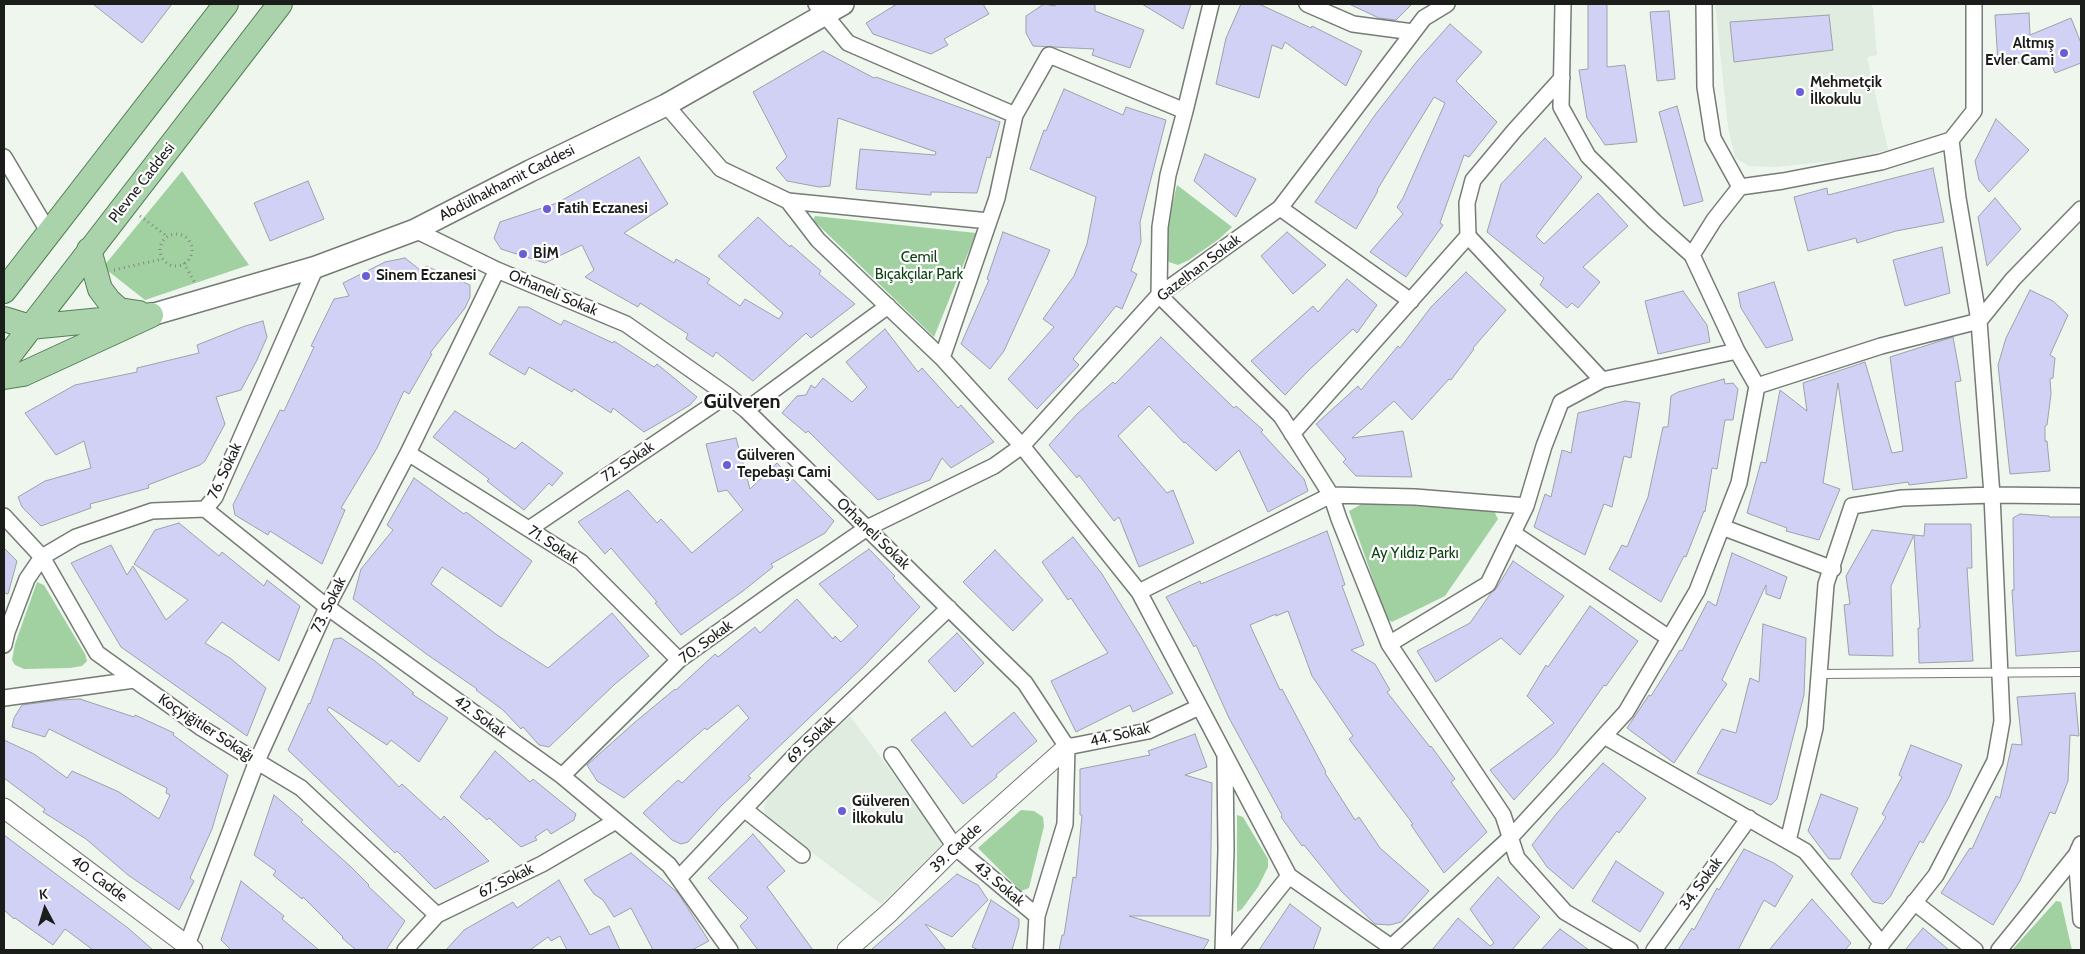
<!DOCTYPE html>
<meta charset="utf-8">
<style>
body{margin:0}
#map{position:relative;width:2085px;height:954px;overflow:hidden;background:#eef6ee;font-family:Cabin,sans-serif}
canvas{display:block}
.frame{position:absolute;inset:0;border:5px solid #1a1d1a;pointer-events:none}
.north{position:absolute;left:20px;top:884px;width:50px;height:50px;-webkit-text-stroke:4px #fff;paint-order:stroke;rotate:354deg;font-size:14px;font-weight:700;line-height:20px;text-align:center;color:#1a1d1a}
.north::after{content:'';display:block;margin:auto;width:18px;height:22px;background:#1a1d1a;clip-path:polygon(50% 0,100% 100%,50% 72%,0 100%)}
</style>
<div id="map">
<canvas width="2085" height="954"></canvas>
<div class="frame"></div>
<div class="north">K</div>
</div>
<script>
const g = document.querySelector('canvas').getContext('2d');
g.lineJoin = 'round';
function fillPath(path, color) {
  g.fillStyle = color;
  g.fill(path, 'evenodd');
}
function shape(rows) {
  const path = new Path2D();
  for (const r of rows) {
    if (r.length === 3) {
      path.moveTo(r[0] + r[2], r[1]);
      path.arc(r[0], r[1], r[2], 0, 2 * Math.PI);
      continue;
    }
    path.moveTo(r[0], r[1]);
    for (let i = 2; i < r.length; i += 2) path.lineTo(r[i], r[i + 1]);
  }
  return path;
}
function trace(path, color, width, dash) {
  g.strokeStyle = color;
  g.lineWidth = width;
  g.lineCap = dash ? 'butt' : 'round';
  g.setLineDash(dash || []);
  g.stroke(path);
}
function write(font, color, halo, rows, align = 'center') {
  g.font = font + ' Cabin,sans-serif';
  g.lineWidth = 4.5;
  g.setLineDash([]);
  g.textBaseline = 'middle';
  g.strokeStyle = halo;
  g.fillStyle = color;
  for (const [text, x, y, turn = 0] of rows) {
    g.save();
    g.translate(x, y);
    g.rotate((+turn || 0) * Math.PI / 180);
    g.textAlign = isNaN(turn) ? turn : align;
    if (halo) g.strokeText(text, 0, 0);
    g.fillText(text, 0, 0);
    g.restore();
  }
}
const built = shape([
 [1715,4,1871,4,1873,8,1877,55,1867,57,1888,150,1845,160,1775,167,1749,166,1735,158,1728,127],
 [850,716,944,843,881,904,779,828,765,815,764,807,769,794,808,751]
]);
const green = shape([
 [182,171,249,265,145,300,103,267],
 [1177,185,1232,227,1219,239,1189,260,1178,265,1169,262,1166,254,1166,230],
 [815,216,976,233,934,337,813,220],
 [1362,504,1493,509,1498,519,1445,596,1392,622,1387,619,1349,511],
 [37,582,44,585,85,654,87,661,82,666,70,668,24,669,15,665,12,660,15,644],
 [1021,810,1034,811,1043,817,1044,826,1029,888,1021,891,978,848],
 [1237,815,1243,817,1268,859,1268,867,1258,887,1242,909,1237,912],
 [2056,901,2061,902,2072,950,2012,950]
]);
const building = shape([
 [93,4,172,4,142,43,93,4],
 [897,4,983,4,989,14,944,39,948,45,931,54,873,34,866,23,897,4],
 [1044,4,1055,6,1055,4,1095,4,1095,11,1144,30,1130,68,1092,55,1094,49,1033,46,1026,33,1026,16,1044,4],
 [1142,4,1191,4,1183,29,1142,4],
 [1241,4,1259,4,1311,28,1312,26,1362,51,1346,86,1285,42,1282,49,1272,45,1259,98,1216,84,1226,38,1241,4],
 [1349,4,1412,4,1396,20,1379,18,1349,4],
 [1588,4,1607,4,1607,67,1625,65,1637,142,1605,145,1587,118,1579,70,1588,69,1588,4],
 [1669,11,1675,79,1657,81,1650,12,1669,11],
 [2029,13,2030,35,2071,18,2081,43,2081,63,2055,73,2050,61,1998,64,1995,15,2029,13],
 [1829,15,1833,50,1734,62,1730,22,1829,15],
 [1450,24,1482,52,1456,81,1497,122,1469,157,1464,155,1440,223,1443,225,1406,277,1370,252,1403,214,1397,207,1403,198,1445,103,1434,97,1377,190,1378,191,1356,229,1315,202,1375,115,1418,60,1450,24],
 [823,51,874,78,876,77,1000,122,990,158,987,157,977,193,931,192,931,195,856,189,860,149,935,155,936,152,838,118,830,186,819,187,787,181,776,168,787,157,753,92,823,51],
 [1064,89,1123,115,1126,107,1166,120,1140,222,1141,242,1131,271,1137,274,1122,309,1116,306,1073,359,1079,365,1037,409,1008,379,1054,327,1043,319,1074,276,1087,244,1096,197,1030,169,1044,130,1046,131,1064,89],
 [1677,106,1703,201,1684,206,1659,112,1677,106],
 [1996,119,2029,150,1989,192,1979,180,1975,161,1996,119],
 [1545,138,1582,177,1536,236,1544,244,1598,193,1628,226,1583,267,1600,282,1578,308,1572,303,1567,308,1540,285,1544,278,1487,232,1501,184,1545,138],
 [1205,154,1256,179,1236,217,1194,181,1205,154],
 [639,157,668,204,624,233,674,263,676,259,710,279,707,283,740,306,745,299,779,319,783,313,718,256,758,217,790,247,791,245,821,271,819,274,855,304,811,338,806,333,753,381,716,352,713,357,686,339,688,334,640,303,638,307,585,277,594,270,582,245,545,263,501,249,494,238,500,222,557,203,639,157],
 [1933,168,1944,222,1896,231,1857,243,1856,238,1808,251,1794,197,1827,188,1828,195,1933,168],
 [308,181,324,219,270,241,254,203,308,181],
 [1995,198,2021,229,1987,266,1978,217,1995,198],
 [1003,232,1050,250,1004,351,990,369,961,344,989,280,987,279,1003,232],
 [1287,232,1326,265,1293,294,1261,256,1287,232],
 [1942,247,1950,293,1905,306,1893,260,1942,247],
 [405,258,424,273,426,266,470,285,470,297,465,308,430,353,432,354,409,394,404,391,377,448,341,508,345,510,322,564,270,531,268,535,235,515,233,505,280,410,284,411,314,347,311,346,334,299,349,296,343,283,385,262,405,258],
 [1466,272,1506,310,1473,348,1474,349,1451,380,1449,379,1412,420,1394,401,1352,438,1403,431,1412,477,1356,476,1343,462,1346,459,1316,424,1358,386,1361,390,1398,346,1400,348,1431,307,1466,272],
 [1347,279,1377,305,1357,333,1353,329,1309,370,1285,395,1251,361,1313,306,1318,312,1347,279],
 [1774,282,1793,340,1766,348,1741,308,1738,293,1774,282],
 [2030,290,2053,301,2068,315,2050,355,2055,358,2053,378,2050,379,2051,394,2047,425,2045,426,2045,441,2047,441,2050,471,2010,474,1998,365,2006,338,2030,290],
 [1683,291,1707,325,1710,342,1658,354,1645,301,1683,291],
 [519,307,528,307,561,325,564,320,613,343,614,341,654,367,657,364,697,397,690,405,644,432,613,408,611,413,574,389,572,392,529,367,525,375,489,354,519,307],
 [263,321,267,337,257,360,241,390,216,397,225,424,205,461,200,465,148,485,149,488,90,504,91,508,41,526,22,507,18,497,45,481,91,468,84,441,56,455,25,413,75,385,137,372,137,368,199,353,197,345,245,326,263,321],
 [885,329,918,372,922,368,958,408,961,405,994,442,951,468,942,458,930,480,878,500,808,431,806,433,782,413,797,396,806,395,811,385,815,388,823,378,852,402,867,387,846,362,885,329],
 [1161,337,1234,408,1236,406,1263,430,1261,432,1304,479,1308,491,1268,512,1239,450,1216,471,1185,442,1184,443,1149,406,1118,436,1167,493,1173,490,1194,543,1139,567,1119,517,1114,521,1079,475,1077,478,1049,445,1077,414,1113,382,1115,384,1161,337],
 [1953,337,1961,381,1955,382,1967,478,1909,485,1908,482,1853,490,1838,383,1823,483,1840,489,1819,540,1786,531,1787,528,1747,513,1761,462,1766,463,1780,390,1807,411,1803,383,1865,362,1892,453,1903,451,1890,357,1953,337],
 [1724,379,1725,384,1733,383,1738,389,1733,420,1725,420,1717,469,1712,468,1705,512,1704,511,1686,557,1684,556,1661,602,1609,569,1622,545,1627,547,1648,497,1663,427,1668,427,1671,396,1678,392,1724,379],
 [1625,401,1640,403,1631,458,1624,456,1612,507,1604,504,1585,555,1534,527,1545,494,1551,497,1562,450,1571,453,1578,413,1625,401],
 [455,411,515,449,522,442,563,473,552,486,549,483,524,510,487,481,489,479,433,437,455,411],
 [736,438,750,489,777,463,834,521,825,533,771,564,773,567,743,591,681,635,655,603,657,602,611,548,605,554,578,522,628,490,657,523,661,519,692,553,743,510,727,490,718,492,706,444,736,438],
 [414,478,464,514,466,512,532,561,501,607,442,567,431,584,497,635,548,668,612,613,649,656,615,684,549,747,539,745,523,727,521,729,503,710,476,690,477,689,425,653,353,599,361,569,393,530,387,525,414,478],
 [2020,514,2049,516,2049,517,2081,517,2081,651,2016,656,2012,590,2014,590,2013,518,2020,514],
 [179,523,219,556,222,552,264,586,267,580,300,606,279,661,222,622,205,643,230,658,266,688,247,736,121,647,71,563,111,545,127,575,133,566,166,620,188,600,134,564,155,530,179,523],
 [1925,524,1971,524,1972,568,1967,568,1973,661,1919,663,1918,628,1920,628,1914,535,1924,536,1925,524],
 [1872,530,1914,535,1891,586,1893,656,1849,655,1844,605,1850,604,1846,576,1872,530],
 [1327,531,1345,585,1342,586,1364,645,1351,650,1375,664,1390,690,1387,692,1430,747,1431,746,1455,779,1451,782,1487,832,1444,873,1411,825,1413,824,1349,739,1353,736,1312,676,1288,611,1276,616,1276,614,1250,625,1280,690,1282,689,1326,772,1325,773,1355,820,1359,817,1380,848,1429,891,1401,922,1390,925,1375,924,1342,892,1304,845,1302,846,1281,817,1282,815,1229,718,1196,645,1194,647,1166,597,1200,581,1201,584,1327,531],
 [1073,537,1102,574,1141,637,1173,693,1133,712,1130,705,1076,732,1051,681,1108,653,1071,598,1068,600,1042,562,1073,537],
 [4,548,17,561,8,594,4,593,4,548],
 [869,549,895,576,893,578,920,607,865,665,748,776,751,778,722,805,688,842,681,844,672,840,643,813,678,780,682,783,749,718,738,705,707,730,705,728,624,798,597,781,587,765,634,723,675,689,676,690,715,654,718,657,755,627,760,633,797,599,833,639,835,636,841,642,858,626,819,584,869,549],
 [995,550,1043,600,1013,631,963,582,995,550],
 [1732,553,1787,577,1780,599,1766,594,1766,585,1722,680,1727,684,1674,763,1627,728,1649,695,1651,696,1680,650,1682,651,1708,601,1716,606,1732,553],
 [1513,561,1564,596,1520,655,1501,638,1436,682,1417,651,1470,623,1491,593,1496,589,1513,561],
 [1590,606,1638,641,1606,686,1604,685,1556,754,1514,800,1490,770,1554,723,1527,696,1546,665,1548,667,1590,606],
 [1763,624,1806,638,1804,695,1777,799,1771,805,1697,773,1722,729,1736,733,1750,678,1759,682,1763,624],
 [957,633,984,663,955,692,928,661,957,633],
 [341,638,375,661,414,693,412,694,448,718,419,762,391,740,387,745,329,707,327,710,399,787,402,784,441,820,444,816,489,861,435,889,397,851,395,853,288,750,309,703,310,704,334,639,341,638],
 [2075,693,2079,736,2070,735,2068,781,2055,814,2050,812,2020,881,1993,925,1941,893,1970,848,1972,849,1996,796,2000,798,2012,744,2022,745,2017,697,2075,693],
 [80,699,134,717,135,715,174,733,173,735,228,775,212,829,190,878,194,881,179,910,128,875,86,839,43,812,45,809,4,778,4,740,34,754,67,778,72,771,119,792,159,819,170,795,166,793,167,788,49,729,45,737,12,727,14,718,22,705,59,700,80,699],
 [945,712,972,747,1014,712,1037,741,996,775,997,777,963,804,911,740,945,712],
 [1195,734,1207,767,1185,775,1212,783,1210,916,1129,916,1209,940,1203,950,1059,950,1062,935,1064,935,1073,877,1076,878,1082,815,1080,815,1080,769,1150,755,1148,751,1195,734],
 [1911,745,1962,765,1949,797,1923,843,1920,841,1890,897,1883,904,1873,902,1851,874,1886,817,1882,814,1902,777,1899,775,1911,745],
 [495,751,530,782,533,779,576,814,574,820,551,834,547,829,535,837,537,840,521,847,489,818,487,820,460,797,495,751],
 [1603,763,1646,798,1619,833,1617,831,1573,889,1547,867,1532,845,1557,813,1603,763],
 [1821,794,1858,808,1840,859,1829,859,1808,831,1821,794],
 [274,795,303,820,301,822,350,866,369,885,368,886,405,921,386,950,356,950,342,938,343,937,303,897,302,899,273,875,276,871,254,855,274,795],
 [753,834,785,871,767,887,813,950,758,950,740,926,748,918,708,878,753,834],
 [4,835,128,928,153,950,93,950,65,929,53,945,15,918,14,919,4,910,4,835],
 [1744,849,1774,863,1793,876,1775,907,1764,900,1738,950,1678,950,1692,928,1694,930,1717,888,1719,890,1744,849],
 [631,853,678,893,709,941,692,950,653,950,631,908,614,917,603,900,594,894,584,880,631,853],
 [1616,861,1664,893,1640,932,1592,901,1616,861],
 [957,874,978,885,988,900,952,937,925,924,946,950,871,950,957,874],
 [1498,877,1540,917,1512,950,1432,950,1458,918,1490,946,1494,943,1470,909,1498,877],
 [559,880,590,935,609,926,620,950,567,950,560,936,551,941,548,937,530,950,446,950,464,930,513,902,517,908,559,880],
 [241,881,284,916,282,919,319,950,231,950,221,940,241,881],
 [1812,899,1851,943,1845,950,1769,950,1812,899],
 [991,900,1019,919,1019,926,1012,950,979,950,972,947,991,900],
 [1290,904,1321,928,1313,950,1259,950,1290,904],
 [1923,928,1949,950,1905,950,1923,928],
 [1560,929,1589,950,1541,950,1560,929]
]);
const path = shape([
 [140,216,167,236],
 [176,250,16],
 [184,263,196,285],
 [114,270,162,259]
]);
const service = shape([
 [1819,674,2081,672]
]);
const minor = shape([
 [816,4,848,43,1015,115,997,198,942,358],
 [1307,4,1353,24,1413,32],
 [1563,4,1561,107,1588,156,1655,222,1692,255],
 [1704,4,1705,87,1713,138,1740,187,1714,220,1692,255,1737,351,1757,386],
 [1562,78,1514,131,1473,180,1467,203,1468,236,1602,380],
 [666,105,721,169,788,201,818,240,942,358,1022,446,1139,592,1289,876,1391,947],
 [1185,111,1211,4],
 [1015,115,1049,55,1185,111,1168,175,1160,227,1159,295,1281,416,1331,495,1339,519,1389,644,1503,815,1517,858,1565,912,1630,950],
 [4,157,48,231],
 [1740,187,1783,181,1881,162,1951,140,1974,111,1974,4],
 [788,201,989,221],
 [1280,208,1411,301],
 [415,230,497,270,626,324,727,395,746,410,1025,683,1067,747,1065,824,1037,916,1035,950],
 [746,410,888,306],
 [1292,434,1468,236],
 [408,453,581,562,679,660],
 [205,509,327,607,562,776,669,865,730,950],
 [4,516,42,557,97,653,200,727,301,788,437,915],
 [1722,527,1833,569],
 [529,529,727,395],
 [1513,533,1669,638],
 [1139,592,1331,495,1415,497,1526,506],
 [1389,644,1488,584,1526,506,1544,446,1561,402,1602,380,1737,351],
 [4,645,7,632,27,579,42,557,76,537,152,511,205,509,215,497,316,267],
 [4,698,134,680],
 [1604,736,1805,851,1882,944],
 [1067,747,1148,731,1199,707],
 [892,755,955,847,1037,916],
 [562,776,679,660,781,587,867,528,994,466,1022,446,1159,295,1280,208,1424,18,1447,4],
 [744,809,802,855],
 [1788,841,1815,728,1826,584,1852,506,1902,498,1992,495,2081,496],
 [2076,855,2081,920],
 [679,878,800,750,949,608],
 [1914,902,1975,950],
 [185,950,257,761,327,607,408,453,497,270],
 [405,950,437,915,542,864,616,821],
 [1223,950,1226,850,1225,758],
 [1230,950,1289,876],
 [1388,950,1510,838,1626,712,1697,591,1739,483,1757,386,1881,346,1979,321,2013,279,2081,209],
 [1654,950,1749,818],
 [1877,950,1936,875,1995,761,2002,721,1992,495,1979,321,1958,198,1951,140],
 [1999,950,2076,855,2081,844]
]);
const tertiary = shape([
 [4,808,193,950],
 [847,950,889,913,955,847,1067,747]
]);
const secondary = shape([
 [151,315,316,267,415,230,530,171,666,105,843,4]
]);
const primary = shape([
 [89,250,100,289,109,301,119,310,139,313],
 [4,291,226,4],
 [4,319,30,327,132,317],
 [4,362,280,4],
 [4,377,23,374,151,315]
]);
const markers = [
 [2064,53,5,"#6b5dd7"],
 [1800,92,5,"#6b5dd7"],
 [547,209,5,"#6b5dd7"],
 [523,254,5,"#6b5dd7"],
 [366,276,5,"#6b5dd7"],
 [727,465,5,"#6b5dd7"],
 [842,811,5,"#6b5dd7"]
];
const poiNames = [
 ["Altmış",2054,44,"right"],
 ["Evler Cami",2054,61,"right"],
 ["Mehmetçik",1810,83],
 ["İlkokulu",1810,100],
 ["Fatih Eczanesi",557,209],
 ["BİM",533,254],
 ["Sinem Eczanesi",376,276],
 ["Gülveren",737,456],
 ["Tepebaşı Cami",737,473],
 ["Gülveren",852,802],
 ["İlkokulu",852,819]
];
const streetNames = [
 ["Plevne Caddesi",142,183,-52],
 ["Abdülhakhamit Caddesi",507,183,-27],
 ["Gazelhan Sokak",1199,268,-37],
 ["Orhaneli Sokak",553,293,23],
 ["72. Sokak",628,462,-34],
 ["76. Sokak",225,471,-65],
 ["Orhaneli Sokak",873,534,44],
 ["71. Sokak",553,545,33],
 ["73. Sokak",329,605,-64],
 ["70. Sokak",706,642,-36],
 ["42. Sokak",480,717,36],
 ["Koçyiğitler Sokağı",206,728,33],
 ["44. Sokak",1120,735,-13],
 ["69. Sokak",811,740,-44],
 ["39. Cadde",956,848,-43],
 ["40. Cadde",99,879,37],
 ["67. Sokak",506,881,-26],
 ["43. Sokak",999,884,40],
 ["34. Sokak",1701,884,-54]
];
const parkNames = [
 ["Cemil",919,258],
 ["Bıçakçılar Park",919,275],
 ["Ay Yıldız Parkı",1415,554]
];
const districtNames = [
 ["Gülveren",742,402]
];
fillPath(built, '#dfecdf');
fillPath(green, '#a1d0a1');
fillPath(building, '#d0d1f5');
trace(building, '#a0a1a9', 1);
trace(service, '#757c75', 10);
trace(minor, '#757c75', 18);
trace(tertiary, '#757c75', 21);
trace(secondary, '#757c75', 24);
trace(primary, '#538054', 26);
trace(path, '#848984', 3, [1, 4]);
trace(service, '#fff', 8);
trace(minor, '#fff', 15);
trace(tertiary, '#fff', 19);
trace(secondary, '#fff', 21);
trace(primary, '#aad3ab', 24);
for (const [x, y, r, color] of markers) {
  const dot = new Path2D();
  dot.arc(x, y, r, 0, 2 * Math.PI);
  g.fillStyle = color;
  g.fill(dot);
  trace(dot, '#fff', 2);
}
write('bold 15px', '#1a1d1a', '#fff', poiNames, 'left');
write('15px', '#1a1d1a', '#fff', streetNames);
write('15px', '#0d4113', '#fff', parkNames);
write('bold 20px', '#1a1d1a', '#fff', districtNames);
</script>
